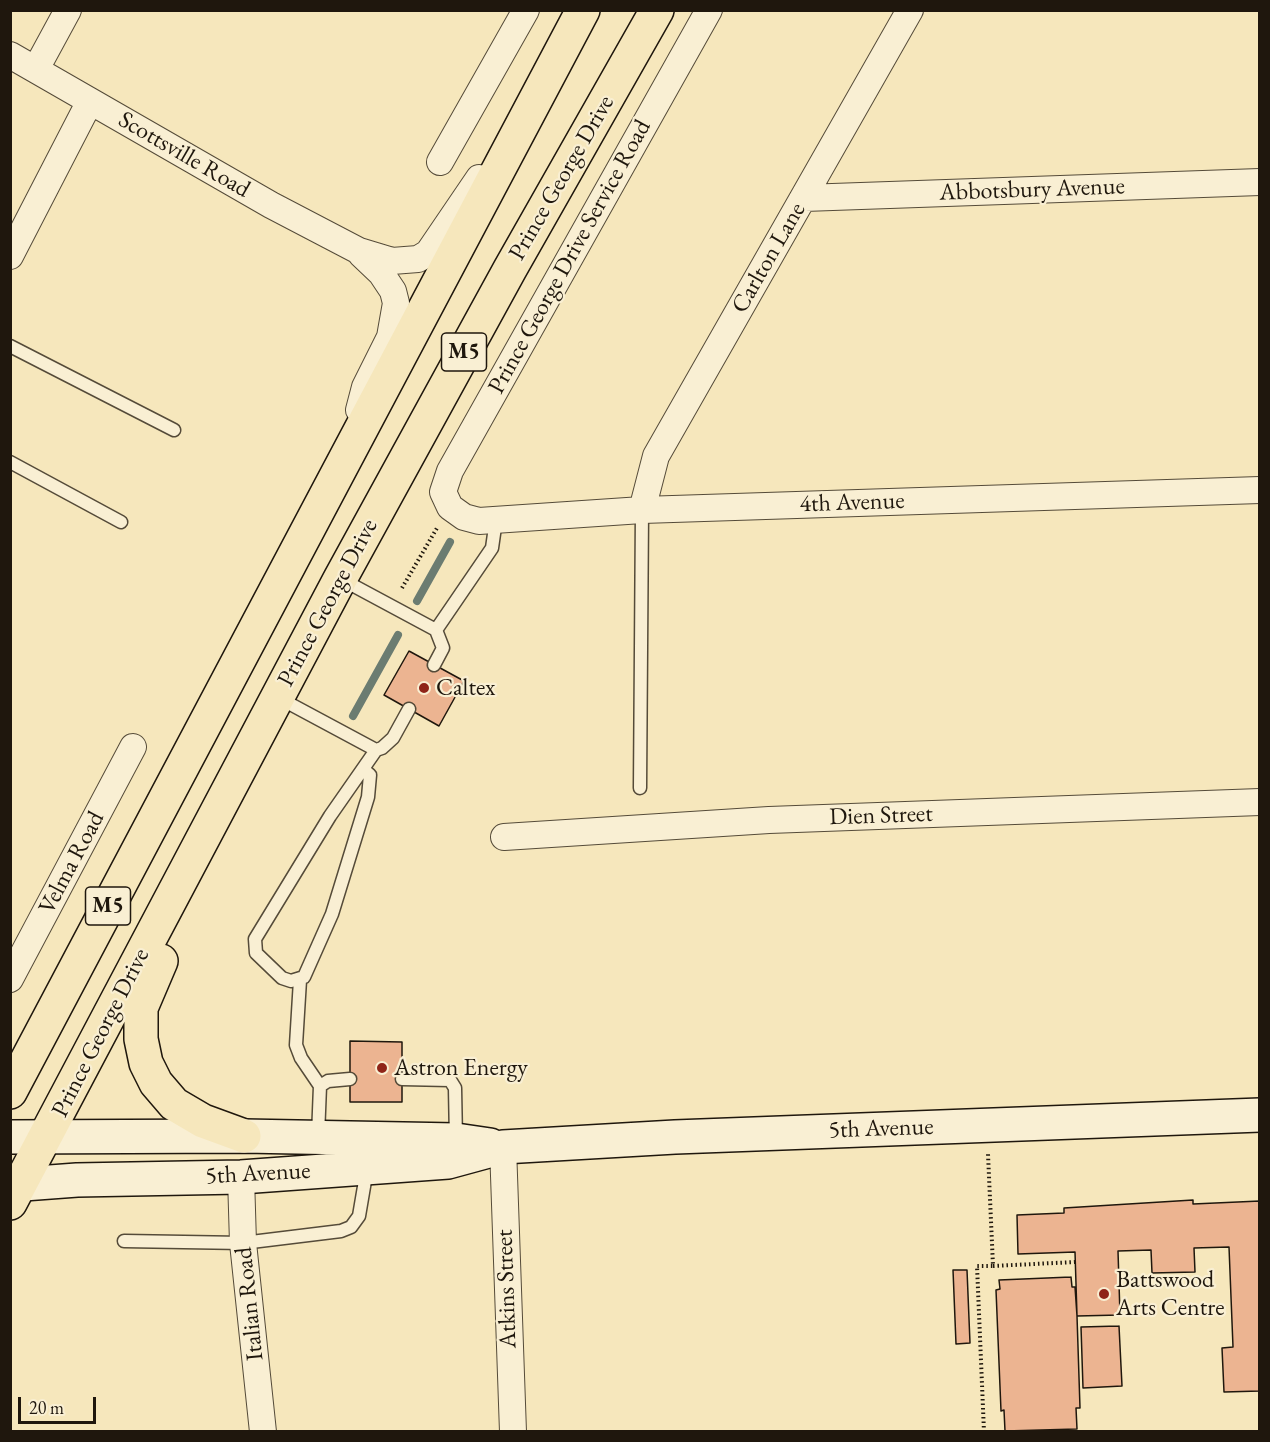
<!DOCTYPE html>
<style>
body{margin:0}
#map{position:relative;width:1270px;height:1442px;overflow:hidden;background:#f6e7bc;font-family:"EB Garamond",serif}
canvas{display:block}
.frame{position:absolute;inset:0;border:12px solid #1f170d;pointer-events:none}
.scale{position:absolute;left:18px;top:1397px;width:78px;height:27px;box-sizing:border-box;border:3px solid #1f170d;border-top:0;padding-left:8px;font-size:18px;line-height:21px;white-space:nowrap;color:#1f170d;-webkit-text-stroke:4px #f9efd3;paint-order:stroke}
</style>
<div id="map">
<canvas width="1270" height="1442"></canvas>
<div class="frame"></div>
<div class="scale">20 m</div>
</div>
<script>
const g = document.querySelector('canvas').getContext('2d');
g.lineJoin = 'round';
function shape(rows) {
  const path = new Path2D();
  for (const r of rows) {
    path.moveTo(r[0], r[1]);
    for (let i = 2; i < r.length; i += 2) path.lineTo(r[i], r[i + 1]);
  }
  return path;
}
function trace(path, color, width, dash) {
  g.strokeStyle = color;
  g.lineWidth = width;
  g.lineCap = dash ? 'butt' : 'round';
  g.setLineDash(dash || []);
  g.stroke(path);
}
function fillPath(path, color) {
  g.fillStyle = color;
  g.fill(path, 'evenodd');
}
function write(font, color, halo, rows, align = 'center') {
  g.font = font + ' "EB Garamond",serif';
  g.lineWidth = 4.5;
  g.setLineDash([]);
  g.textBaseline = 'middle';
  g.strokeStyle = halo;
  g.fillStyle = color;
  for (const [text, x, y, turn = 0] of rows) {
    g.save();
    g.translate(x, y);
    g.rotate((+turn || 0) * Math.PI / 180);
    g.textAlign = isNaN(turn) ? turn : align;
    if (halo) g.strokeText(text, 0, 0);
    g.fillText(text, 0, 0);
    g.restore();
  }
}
const stream = shape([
 [417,601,450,542],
 [353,716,398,635]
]);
const building = shape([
 [409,651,464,681,439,726,384,695,409,651],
 [350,1041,402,1042,402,1102,350,1102,350,1041],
 [1193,1200,1193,1204,1260,1201,1260,1391,1224,1392,1222,1348,1233,1347,1229,1247,1194,1248,1195,1272,1152,1273,1151,1250,1118,1251,1120,1315,1077,1316,1075,1252,1018,1254,1017,1215,1064,1213,1064,1208,1193,1200],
 [953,1270,967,1270,970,1343,956,1344,953,1270],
 [1071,1277,1072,1287,1075,1287,1077,1316,1080,1408,1076,1408,1077,1429,1005,1431,1004,1410,1001,1411,996,1290,1000,1289,999,1280,1071,1277],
 [1119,1326,1122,1386,1083,1388,1081,1327,1119,1326]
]);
const path = shape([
 [402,588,437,528],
 [993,1266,1075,1262],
 [984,1432,977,1266,993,1266,988,1154]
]);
const lane = shape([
 [10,346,174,430],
 [10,462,121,522],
 [341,579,436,630,443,648,434,665],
 [436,630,492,548,496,520],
 [279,698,376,750,382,748,393,738,409,709],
 [363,769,370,775,368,797,332,914,304,977,291,981,282,978,256,953,255,939,330,816,376,750],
 [640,788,642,510],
 [300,980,296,1045,301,1058,320,1086],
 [402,1079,450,1080,455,1088,456,1140],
 [318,1136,320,1086,328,1081,350,1079],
 [124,1241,243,1243,341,1231,351,1227,359,1216,367,1169]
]);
const street = shape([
 [709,10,450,471,443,492,450,507,464,517,479,521,642,510,1260,490],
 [10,55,271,205,359,251,392,261,418,259,428,253,479,178],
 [36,69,68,10],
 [440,162,526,10],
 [804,198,1260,182],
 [10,256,90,101],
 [359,410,365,387,390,337,396,303,393,291,381,273,361,254],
 [642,510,656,456,910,10],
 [504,837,769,820,1260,802],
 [10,979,133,747],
 [503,1147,513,1432],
 [241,1177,243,1243,263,1432]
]);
const secondary = shape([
 [10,1137,244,1136,456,1140,490,1145],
 [10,1185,77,1180,241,1177,448,1162,503,1147,675,1137,1260,1115]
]);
const primary = shape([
 [161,961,141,1008,141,1039,146,1063,156,1083,174,1104,203,1121,244,1136],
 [10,1092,583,10],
 [10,1203,340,579,510,269,657,10]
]);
const markers = [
 [424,688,6,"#8f2418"],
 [382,1068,6,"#8f2418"],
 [1104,1294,6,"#8f2418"]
];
const shields = [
 [464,352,45],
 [108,906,45]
];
const shieldNames = [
 ["M5",464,352],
 ["M5",108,906]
];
const streetNames = [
 ["Scottsville Road",184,155,30],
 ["Prince George Drive",562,178,-60],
 ["Abbotsbury Avenue",1032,190,-2],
 ["Prince George Drive Service Road",570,257,-61],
 ["Carlton Lane",769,258,-60],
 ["4th Avenue",852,503,-2],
 ["Prince George Drive",328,603,-62],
 ["Dien Street",881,816,-2],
 ["Velma Road",72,863,-62],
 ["Prince George Drive",101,1033,-63],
 ["5th Avenue",881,1129,-2],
 ["5th Avenue",258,1174,-3],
 ["Atkins Street",507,1289,-92],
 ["Italian Road",250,1304,-96]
];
const poiNames = [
 ["Caltex",436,688],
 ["Astron Energy",394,1068],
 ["Battswood",1116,1280],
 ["Arts Centre",1116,1308]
];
trace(stream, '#6b7c71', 8);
fillPath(building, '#ecb491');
trace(building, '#1f170d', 1.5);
trace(lane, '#554b39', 15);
trace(street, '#554b39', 28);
trace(secondary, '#1f170d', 36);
trace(primary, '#1f170d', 36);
trace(path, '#1f170d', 4, [1.5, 3]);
trace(lane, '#f9efd3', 12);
trace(street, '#f9efd3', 26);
trace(secondary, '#f9efd3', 33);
trace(primary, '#f6e7bc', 33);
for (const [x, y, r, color] of markers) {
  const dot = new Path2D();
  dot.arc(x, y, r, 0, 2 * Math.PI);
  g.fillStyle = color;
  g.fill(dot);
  trace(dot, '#f9efd3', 2);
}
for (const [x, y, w] of shields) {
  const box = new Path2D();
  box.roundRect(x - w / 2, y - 19, w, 38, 4.5);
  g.fillStyle = '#f9efd3';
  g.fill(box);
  trace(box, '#1f170d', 1.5);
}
write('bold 22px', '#1f170d', null, shieldNames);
write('24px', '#1f170d', '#f9efd3', streetNames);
write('24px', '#1f170d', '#f9efd3', poiNames, 'left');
</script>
